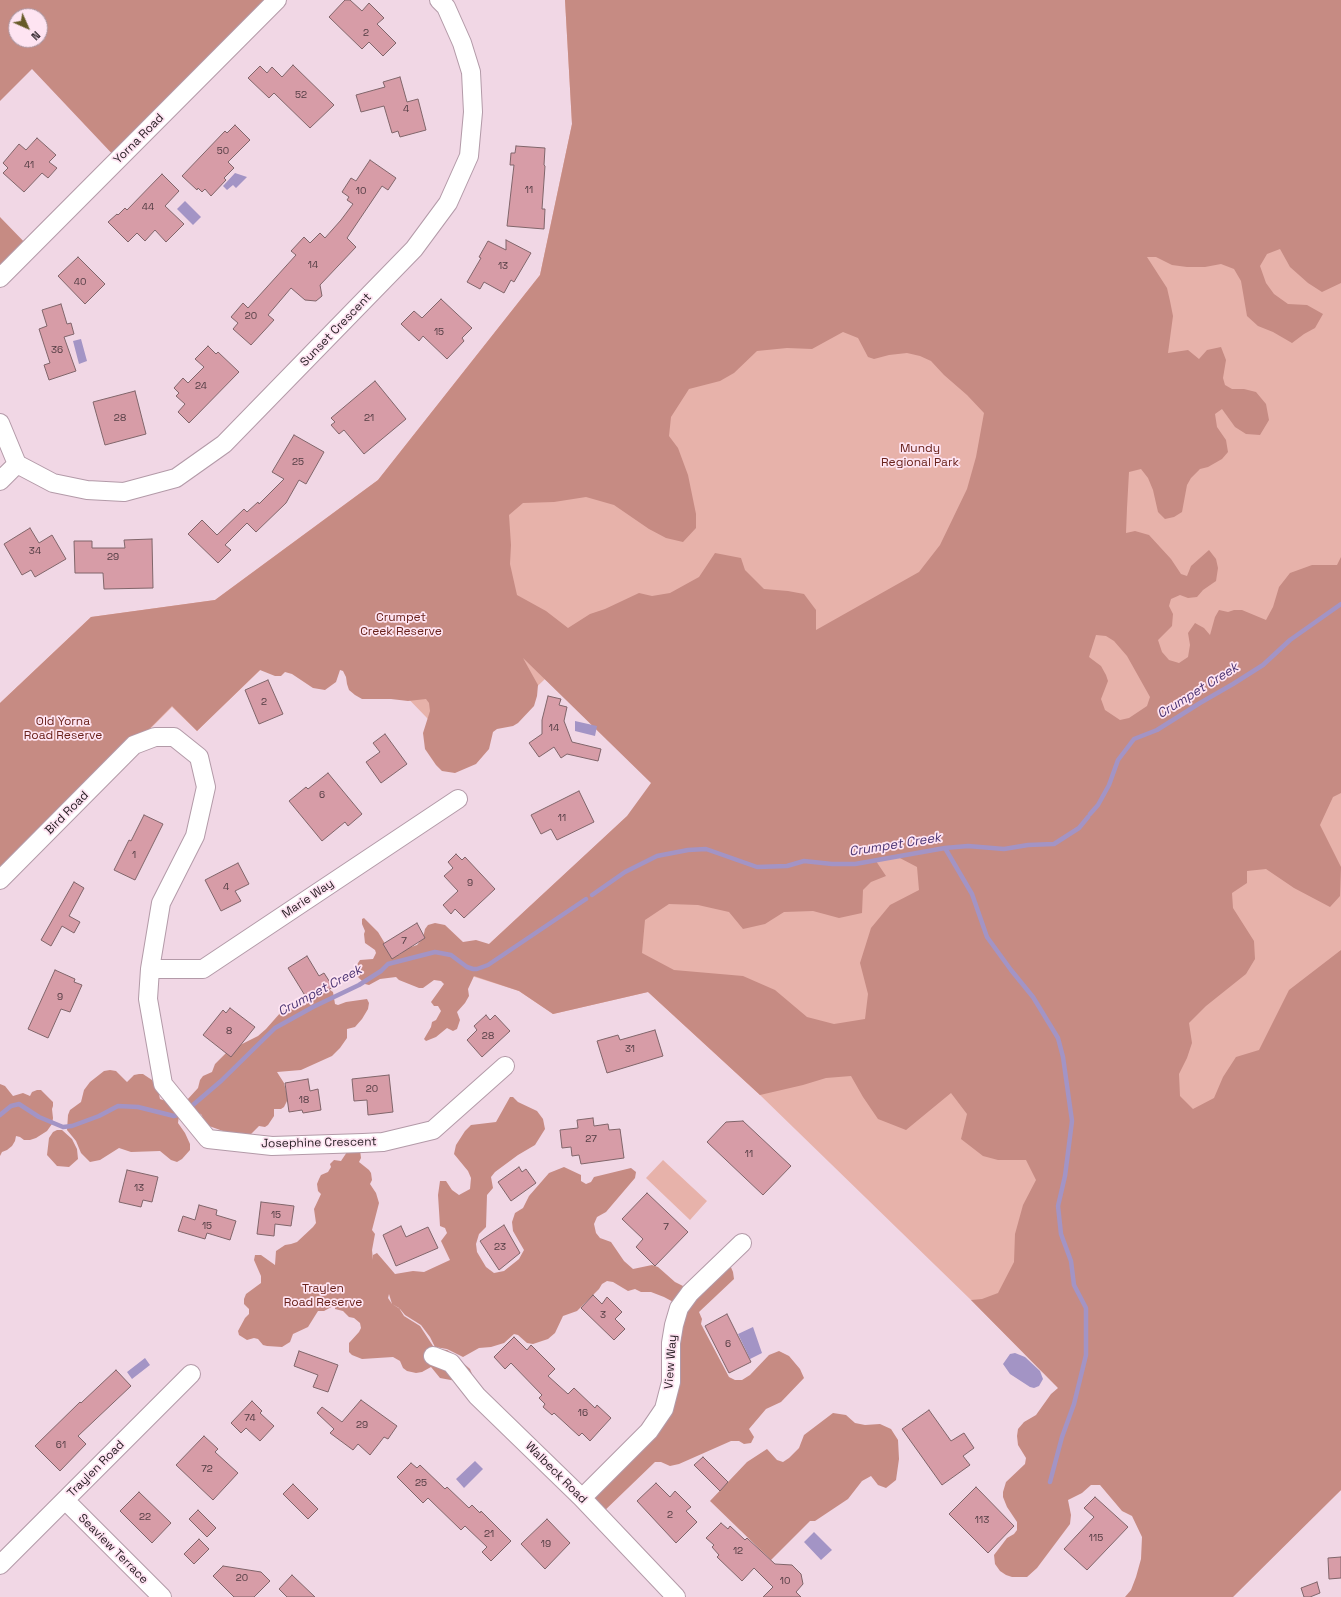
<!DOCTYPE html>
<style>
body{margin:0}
#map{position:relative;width:1341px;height:1597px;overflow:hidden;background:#f1d7e5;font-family:"Space Grotesk",sans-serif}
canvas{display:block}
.north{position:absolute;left:8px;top:8px;width:40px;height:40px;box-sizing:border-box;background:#fee4f2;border:1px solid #a8949f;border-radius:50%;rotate:135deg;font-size:11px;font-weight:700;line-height:16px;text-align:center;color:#261c22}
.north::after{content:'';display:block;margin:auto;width:14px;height:18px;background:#675b28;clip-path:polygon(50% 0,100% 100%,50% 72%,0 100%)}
</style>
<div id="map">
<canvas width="1341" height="1597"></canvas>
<div class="north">N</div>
</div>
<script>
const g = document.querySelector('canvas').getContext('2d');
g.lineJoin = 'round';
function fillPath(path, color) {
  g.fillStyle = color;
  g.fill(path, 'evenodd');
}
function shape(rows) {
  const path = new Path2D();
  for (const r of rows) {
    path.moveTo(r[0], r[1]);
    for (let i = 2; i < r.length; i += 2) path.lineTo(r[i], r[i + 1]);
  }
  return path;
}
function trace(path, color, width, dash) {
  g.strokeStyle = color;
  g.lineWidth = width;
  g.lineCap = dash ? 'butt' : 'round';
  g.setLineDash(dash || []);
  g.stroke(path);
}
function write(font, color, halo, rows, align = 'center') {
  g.font = font + ' "Space Grotesk",sans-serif';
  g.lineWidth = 3.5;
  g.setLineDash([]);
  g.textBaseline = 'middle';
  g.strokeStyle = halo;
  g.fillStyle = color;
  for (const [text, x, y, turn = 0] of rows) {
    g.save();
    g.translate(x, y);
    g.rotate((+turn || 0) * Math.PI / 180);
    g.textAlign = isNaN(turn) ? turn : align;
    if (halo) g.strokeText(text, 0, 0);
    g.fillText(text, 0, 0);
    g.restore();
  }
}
const green = shape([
 [565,0,1341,0,1341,1490,1249,1580,971,1300,760,1095,648,992,553,1014,519,991,459,972,635,809,656,787,545,679,473,747,456,748,398,688,310,622,197,731,172,707,107,772,0,703,91,617,215,600,378,480,540,275,572,124],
 [663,1160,707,1201,690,1220,646,1178]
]);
const forest = shape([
 [0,0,277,0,118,160,32,69,0,101],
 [16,16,40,16,40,40,16,40],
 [565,0,1341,0,1341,283,1322,292,1308,283,1290,267,1280,249,1267,254,1260,266,1266,283,1274,294,1288,304,1307,305,1323,314,1315,328,1304,334,1292,343,1273,332,1258,326,1247,316,1241,281,1234,269,1221,264,1205,267,1187,267,1172,265,1156,257,1147,257,1167,288,1170,301,1173,316,1168,353,1188,350,1199,359,1207,350,1221,347,1226,360,1223,378,1225,385,1232,389,1244,389,1256,392,1266,404,1269,420,1260,435,1246,434,1235,427,1222,409,1215,414,1217,427,1226,440,1228,452,1222,459,1208,467,1200,469,1191,478,1187,485,1182,512,1174,517,1165,519,1158,512,1153,490,1148,478,1141,469,1129,472,1127,508,1126,533,1135,531,1149,535,1171,559,1181,574,1187,576,1191,566,1209,550,1216,559,1218,568,1216,581,1203,590,1197,597,1188,598,1180,595,1171,599,1169,606,1173,614,1172,626,1158,640,1162,652,1169,660,1179,663,1188,657,1190,645,1188,633,1195,623,1204,628,1210,635,1215,617,1219,610,1228,612,1234,610,1242,610,1266,620,1273,607,1279,587,1290,573,1312,565,1337,565,1341,557,1341,793,1333,797,1320,825,1341,867,1340,896,1330,907,1294,888,1266,869,1247,871,1247,883,1232,893,1233,908,1254,941,1255,959,1246,974,1206,1006,1189,1023,1192,1043,1187,1058,1179,1074,1180,1096,1193,1109,1214,1098,1223,1077,1236,1057,1259,1050,1289,990,1341,950,1341,1490,1233,1597,1125,1597,1131,1590,1136,1577,1141,1559,1142,1537,1132,1516,1122,1511,1100,1485,1091,1485,1082,1493,1068,1500,1071,1515,1070,1524,1037,1568,1027,1577,1012,1577,1006,1575,1000,1571,995,1564,994,1555,1007,1538,1014,1534,1017,1530,1017,1522,1007,1507,1003,1497,1003,1492,1006,1482,1025,1464,1026,1458,1018,1445,1017,1436,1018,1429,1024,1422,1036,1415,1051,1394,1058,1388,971,1300,982,1299,998,1293,1014,1262,1015,1234,1023,1205,1036,1180,1026,1160,998,1160,983,1156,961,1139,967,1114,951,1093,906,1130,878,1119,863,1097,851,1076,826,1078,803,1085,760,1095,648,992,553,1014,519,991,474,976,468,989,469,996,465,1003,457,1012,460,1020,457,1029,453,1031,447,1028,436,1037,426,1041,424,1039,431,1027,432,1022,436,1020,441,1011,438,1006,434,1006,431,1002,444,984,441,981,434,980,423,988,419,988,399,980,396,977,380,979,369,985,365,984,357,976,356,967,358,963,360,960,373,959,376,953,375,950,365,943,364,934,365,931,362,924,362,919,364,918,378,932,390,952,394,955,399,955,408,948,417,945,423,938,425,929,428,925,435,923,445,925,463,942,476,940,489,944,627,816,651,783,523,658,538,685,537,696,534,706,518,723,513,726,497,729,493,732,489,749,476,764,455,773,442,771,436,765,425,749,423,733,430,711,429,703,426,699,408,701,391,699,362,699,355,695,349,690,347,684,346,677,343,671,340,670,336,682,325,690,313,688,292,674,285,672,281,676,275,676,260,670,197,731,172,706,0,880,0,703,91,617,215,600,378,480,540,275,572,124],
 [843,332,858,338,868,357,874,359,889,355,907,353,920,356,931,361,944,375,967,395,984,413,976,457,967,489,940,545,919,572,816,630,816,610,804,594,788,591,764,589,745,570,741,558,715,553,699,577,670,593,652,596,639,593,605,609,590,614,568,628,546,611,517,595,510,564,511,545,509,515,523,503,554,502,586,497,614,505,649,529,666,538,683,542,696,528,696,514,688,475,678,448,669,436,671,417,689,389,720,381,734,373,757,351,787,348,812,349],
 [1096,635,1106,636,1114,641,1127,656,1150,697,1147,706,1129,718,1120,720,1105,710,1101,699,1108,681,1106,675,1101,666,1089,657],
 [896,856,917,867,919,890,890,905,871,928,860,963,868,994,865,1019,834,1024,807,1017,775,990,743,976,674,970,642,953,645,920,669,904,698,905,729,912,743,929,765,924,784,912,813,911,839,918,862,913,863,890,871,882,886,876,876,861],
 [0,217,30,248,0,277],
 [330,990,333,992,335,1004,338,1005,346,1002,367,999,369,1003,368,1009,362,1019,355,1027,347,1029,347,1038,340,1048,332,1056,301,1070,277,1072,284,1083,288,1099,284,1107,281,1109,274,1109,274,1116,268,1125,265,1127,259,1126,250,1135,232,1139,223,1131,209,1126,203,1118,201,1114,196,1113,187,1100,198,1088,200,1080,203,1076,212,1072,215,1064,228,1051,258,1036,266,1029,281,1012,297,1006,309,997],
 [110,1070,116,1071,127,1082,134,1075,139,1074,143,1074,152,1080,158,1090,160,1099,169,1102,179,1115,178,1123,185,1133,190,1144,190,1150,182,1159,177,1162,171,1160,160,1151,131,1152,119,1148,100,1160,90,1162,81,1153,76,1141,67,1130,68,1115,70,1110,81,1102,84,1090,90,1082,104,1071],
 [0,1084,5,1086,13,1096,23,1093,30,1096,32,1092,37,1090,41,1090,53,1102,53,1106,52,1109,53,1118,52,1124,47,1131,36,1138,30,1140,24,1140,20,1137,16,1136,15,1141,12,1146,7,1150,2,1152,0,1156],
 [510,1097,513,1097,518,1102,537,1111,543,1119,545,1129,535,1145,518,1155,495,1172,491,1177,493,1188,487,1195,486,1227,479,1234,476,1244,477,1252,486,1267,494,1273,504,1271,519,1259,524,1250,513,1231,512,1222,515,1213,523,1208,529,1196,549,1173,564,1167,581,1175,581,1181,586,1184,591,1182,594,1177,631,1168,636,1172,635,1178,606,1212,597,1217,594,1224,596,1233,600,1238,611,1242,624,1261,633,1269,652,1265,658,1267,675,1282,691,1290,679,1305,664,1297,651,1292,641,1292,635,1289,628,1291,613,1282,607,1281,602,1284,599,1289,577,1311,563,1316,555,1333,548,1339,533,1344,527,1343,518,1335,514,1334,504,1343,491,1347,479,1348,463,1357,447,1349,435,1347,430,1337,421,1325,405,1315,400,1309,392,1304,389,1294,388,1298,392,1304,399,1308,404,1316,420,1326,435,1349,447,1350,453,1354,470,1369,472,1374,471,1378,456,1381,440,1378,431,1367,422,1372,416,1373,407,1371,403,1368,400,1361,393,1357,362,1359,352,1355,349,1352,349,1343,359,1332,361,1328,360,1323,354,1318,349,1317,343,1311,335,1309,335,1305,324,1311,318,1311,308,1327,293,1334,290,1342,282,1347,267,1346,263,1345,258,1339,254,1338,247,1340,239,1335,238,1331,245,1318,249,1314,249,1309,244,1304,244,1299,246,1294,261,1283,261,1276,254,1260,255,1255,261,1255,275,1265,276,1251,285,1245,291,1244,297,1242,313,1227,316,1223,314,1209,321,1194,318,1191,317,1184,319,1179,321,1175,328,1172,331,1167,330,1164,334,1160,341,1161,349,1149,360,1150,361,1158,359,1162,369,1170,371,1173,372,1180,370,1184,376,1193,379,1203,372,1230,375,1234,372,1250,373,1260,373,1255,377,1253,395,1274,413,1271,424,1272,450,1260,441,1241,447,1233,445,1228,440,1226,438,1195,440,1181,446,1181,452,1190,459,1195,470,1189,471,1178,468,1171,454,1154,456,1145,465,1131,471,1125,496,1122],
 [57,1130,62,1130,72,1139,77,1149,78,1159,69,1167,57,1166,47,1155,49,1138,53,1132],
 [730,1265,733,1272,734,1279,699,1312,702,1319,701,1324,729,1377,735,1380,742,1380,750,1375,769,1355,779,1351,789,1356,800,1369,804,1378,781,1402,766,1409,749,1429,754,1437,751,1443,744,1444,739,1441,731,1441,679,1464,670,1466,661,1462,655,1462,600,1515,584,1498,649,1434,681,1309],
 [833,1413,846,1415,855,1423,865,1425,880,1424,891,1429,898,1440,899,1459,896,1480,886,1488,878,1485,871,1476,862,1481,848,1499,815,1521,810,1521,771,1560,710,1501,747,1462,767,1449,777,1460,783,1462,789,1458,799,1448,804,1435]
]);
const water = shape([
 [235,173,247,177,236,188,233,185,227,190,223,186],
 [185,201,201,217,193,225,177,209],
 [81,339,87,361,79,364,73,341],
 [575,721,597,726,595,736,575,731],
 [753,1327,762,1353,750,1359,738,1334],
 [1015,1353,1025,1357,1040,1371,1043,1379,1039,1386,1034,1388,1030,1387,1010,1374,1003,1364,1010,1354],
 [145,1358,150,1365,132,1379,127,1372],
 [475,1461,483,1469,464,1488,456,1479],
 [814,1532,832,1550,821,1560,804,1542]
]);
const stream = shape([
 [1090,814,1098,805,1109,785,1118,760,1134,739,1157,730,1200,703,1233,684,1263,665,1290,640,1341,604],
 [945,848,972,894,987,937,1011,970,1033,997,1058,1038,1063,1057,1072,1121,1065,1176,1058,1206,1061,1234,1071,1261,1074,1285,1086,1308,1086,1355,1074,1404,1062,1437,1050,1482],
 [592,895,625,872,657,856,688,850,706,849,757,867,787,866,804,861,832,864,855,864,945,848,968,846,1004,849,1028,845,1054,844,1079,828,1088,817],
 [187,1110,221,1081,275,1028,313,1007,359,985,381,971,388,964,435,952,451,955,467,967,473,969,477,969,488,965,586,899],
 [0,1115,11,1106,19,1104,39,1117,63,1127,72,1126,99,1116,118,1106,138,1107,174,1116,183,1113]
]);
const building = shape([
 [345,0,350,0,362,11,369,3,384,18,377,24,396,43,383,56,369,42,362,49,329,17,345,0],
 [293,65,334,105,310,128,274,93,269,98,248,78,260,66,267,73,272,67,282,77,293,65],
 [400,77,407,102,418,99,426,130,400,137,398,131,392,133,384,106,361,112,356,95,385,87,383,82,400,77],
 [235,125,250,140,228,162,234,168,224,178,226,180,211,196,205,189,202,192,198,188,197,190,182,176,225,131,227,133,235,125],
 [37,138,56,155,49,162,57,168,48,178,42,173,24,192,3,173,8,168,3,163,19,144,26,150,37,138],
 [516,146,545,148,544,165,545,166,542,209,545,209,544,229,507,226,514,165,510,165,511,153,515,153,516,146],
 [370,160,396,178,388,190,382,186,347,238,356,247,320,285,322,296,316,301,305,300,291,288,268,315,274,320,251,345,233,329,238,323,231,317,243,303,248,308,296,255,291,251,304,237,310,243,320,233,325,238,341,220,353,204,347,200,349,197,342,192,351,178,356,181,370,160],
 [162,174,179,191,165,206,184,224,166,242,155,230,145,241,137,233,128,242,108,222,117,214,118,215,125,208,127,210,162,174],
 [506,240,531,253,514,282,511,280,504,293,484,282,480,289,467,282,481,258,479,257,488,241,506,250,506,240],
 [78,257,105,284,85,304,58,276,78,257],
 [441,299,472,328,462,338,464,341,447,359,423,336,419,341,401,324,414,311,422,318,441,299],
 [61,304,67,324,71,323,74,334,64,337,76,371,49,380,44,365,50,363,39,329,47,326,42,310,61,304],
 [208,346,216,354,218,352,239,372,189,423,178,412,185,404,176,396,179,393,174,388,183,378,188,383,204,367,195,359,208,346],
 [375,381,406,419,364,454,344,430,339,434,331,425,335,422,331,418,375,381],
 [135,391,146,434,105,445,93,402,135,391],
 [294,435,324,452,306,484,299,480,286,503,256,532,247,523,225,545,231,550,218,563,188,534,202,520,217,535,244,509,247,512,258,502,259,504,284,479,272,472,294,435],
 [30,528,39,543,52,535,66,559,35,577,31,570,22,575,4,544,30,528],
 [152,539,153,588,104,589,103,573,75,573,74,541,92,541,92,548,125,548,124,540,152,539],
 [268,680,283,714,259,724,245,690,268,680],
 [548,696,561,699,559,705,567,707,564,721,572,742,601,749,598,761,567,754,561,758,554,747,539,757,529,743,542,734,542,720,548,696],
 [385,734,407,764,381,783,366,762,380,752,373,743,385,734],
 [328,773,362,814,348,826,345,822,322,841,289,801,306,787,308,789,328,773],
 [579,791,594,822,557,840,551,829,541,834,531,815,579,791],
 [144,815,163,824,135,880,114,870,129,840,131,841,144,815],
 [456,854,462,860,465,857,495,889,464,918,455,909,451,914,443,905,458,891,444,876,453,868,448,862,456,854],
 [238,863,249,884,235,891,241,901,221,911,205,880,238,863],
 [74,882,84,888,69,916,80,922,74,933,62,926,51,946,41,940,74,882],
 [417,923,425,938,392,959,383,944,417,923],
 [307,956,319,976,324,973,333,987,309,1002,288,968,307,956],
 [55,970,75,979,74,982,82,985,70,1012,61,1009,48,1038,28,1029,55,970],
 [230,1008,255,1027,231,1057,203,1035,223,1010,226,1013,230,1008],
 [486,1015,490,1020,495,1015,510,1031,482,1057,467,1040,477,1030,474,1026,486,1015],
 [655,1030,663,1056,607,1073,597,1041,618,1035,620,1040,655,1030],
 [389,1075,393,1112,368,1115,367,1100,354,1101,352,1079,389,1075],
 [308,1079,310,1091,318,1089,321,1110,303,1113,302,1110,289,1112,285,1083,308,1079],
 [593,1118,594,1126,608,1124,609,1130,620,1129,624,1158,581,1164,579,1155,572,1156,571,1147,562,1148,560,1130,578,1128,577,1120,593,1118],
 [743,1121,791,1166,763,1195,707,1142,726,1122,743,1121],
 [519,1167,522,1172,526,1169,536,1183,511,1201,498,1182,519,1167],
 [127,1170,158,1177,152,1202,143,1200,141,1207,119,1202,127,1170],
 [647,1193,688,1232,655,1266,636,1247,643,1239,622,1219,647,1193],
 [261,1202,294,1206,291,1226,275,1224,274,1236,257,1234,261,1202],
 [199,1205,217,1210,216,1215,236,1221,230,1240,207,1233,205,1239,178,1231,183,1216,195,1220,199,1205],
 [504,1225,520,1253,499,1270,480,1241,504,1225],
 [401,1226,406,1237,428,1227,438,1248,396,1266,383,1235,401,1226],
 [593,1295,602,1304,607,1297,622,1312,615,1319,625,1329,614,1340,581,1308,593,1295],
 [727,1314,751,1362,729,1373,705,1326,727,1314],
 [514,1337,527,1350,531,1345,555,1369,548,1376,568,1394,574,1388,595,1408,597,1405,611,1418,590,1441,582,1433,579,1436,554,1413,552,1415,543,1407,545,1404,539,1398,542,1395,511,1363,505,1369,494,1357,514,1337],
 [299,1351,338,1365,328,1392,313,1387,318,1375,294,1366,299,1351],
 [116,1370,131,1386,78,1436,86,1444,60,1471,35,1446,80,1402,81,1403,116,1370],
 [361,1400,397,1426,388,1439,384,1437,370,1455,358,1444,353,1450,330,1433,334,1429,317,1413,322,1407,342,1422,361,1400],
 [252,1401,262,1411,260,1413,274,1426,260,1441,246,1428,241,1433,231,1423,252,1401],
 [929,1410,951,1441,964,1433,974,1448,963,1456,970,1465,942,1485,902,1429,929,1410],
 [204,1436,218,1449,215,1452,238,1473,213,1500,176,1465,204,1436],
 [703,1457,728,1482,720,1491,694,1465,703,1457],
 [411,1463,417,1468,420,1465,445,1489,447,1487,469,1508,472,1505,480,1513,481,1511,511,1541,491,1561,482,1552,487,1547,465,1526,461,1530,428,1498,423,1503,397,1477,411,1463],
 [656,1483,670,1497,675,1491,691,1507,686,1511,697,1522,676,1543,637,1501,656,1483],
 [293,1484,318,1509,308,1519,283,1494,293,1484],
 [976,1487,1014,1526,988,1553,949,1514,976,1487],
 [139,1492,171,1523,152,1543,120,1511,139,1492],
 [1095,1497,1128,1527,1087,1570,1064,1549,1094,1517,1084,1508,1095,1497],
 [198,1510,216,1528,207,1537,189,1519,198,1510],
 [547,1519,570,1543,545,1569,521,1544,547,1519],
 [721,1523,728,1529,730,1526,745,1540,747,1538,775,1564,792,1565,801,1574,803,1584,796,1592,801,1597,763,1597,773,1587,754,1568,742,1581,717,1557,719,1555,712,1547,714,1545,706,1538,721,1523],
 [199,1539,209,1549,194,1564,184,1554,199,1539],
 [1341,1557,1341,1578,1329,1579,1328,1558,1341,1557],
 [223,1566,261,1572,270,1581,254,1597,234,1597,213,1576,223,1566],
 [292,1575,315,1597,287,1597,279,1589,292,1575],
 [1317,1582,1320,1593,1310,1597,1304,1597,1301,1588,1317,1582]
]);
const minor = shape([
 [0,278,277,0],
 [0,423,17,464,0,481],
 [17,464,53,483,87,490,124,492,176,478,224,444,414,249,448,203,469,156,473,112,471,72,462,43,446,7,439,0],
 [0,880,134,745,155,737,174,737,199,757,206,787,195,836,161,903,150,969,148,999,163,1084,208,1139,272,1146,363,1143,383,1142,433,1130,505,1066],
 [150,969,203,969,458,799],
 [433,1356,451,1363,477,1396,582,1498,676,1597],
 [582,1498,649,1431,664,1409,671,1382,671,1343,674,1325,679,1308,690,1293,742,1243],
 [65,1500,162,1597],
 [0,1565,191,1374]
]);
const numberNames = [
 ["2",366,33],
 ["52",301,95],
 ["4",406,109],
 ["50",223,151],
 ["41",29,165],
 ["11",529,190],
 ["10",361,191],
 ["44",148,207],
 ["14",313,265],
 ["13",503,266],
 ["40",80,282],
 ["20",251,316],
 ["15",439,332],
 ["36",57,350],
 ["24",201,386],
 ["28",120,418],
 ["21",369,418],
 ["25",298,462],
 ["34",35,551],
 ["29",113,557],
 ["2",264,702],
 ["14",554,728],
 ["6",322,795],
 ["11",562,818],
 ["1",134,855],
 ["9",470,883],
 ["4",226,887],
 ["7",404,941],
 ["9",60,997],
 ["8",229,1031],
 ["28",488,1036],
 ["31",630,1049],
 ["20",372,1089],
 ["18",304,1100],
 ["27",591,1139],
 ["11",749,1154],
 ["13",139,1188],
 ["15",276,1215],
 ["15",207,1226],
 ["7",666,1227],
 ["23",500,1247],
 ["3",603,1315],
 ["6",728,1344],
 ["16",583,1413],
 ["74",250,1418],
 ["29",362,1425],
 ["61",61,1445],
 ["72",207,1469],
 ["25",421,1483],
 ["2",670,1515],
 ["22",145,1517],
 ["113",982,1520],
 ["21",489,1534],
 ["115",1096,1538],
 ["19",546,1544],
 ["12",738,1551],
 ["20",242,1578],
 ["10",785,1581]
];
const streetNames = [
 ["Yorna Road",139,139,-45],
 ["Sunset Crescent",336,330,-46],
 ["Bird Road",67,813,-45],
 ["Marie Way",308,899,-34],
 ["Josephine Crescent",319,1143,-1],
 ["View Way",671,1362,-86],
 ["Traylen Road",96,1469,-45],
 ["Walbeck Road",556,1473,45],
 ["Seaview Terrace",113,1549,45]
];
const parkNames = [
 ["Mundy",920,449],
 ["Regional Park",920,463],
 ["Crumpet",401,618],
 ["Creek Reserve",401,632],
 ["Old Yorna",63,722],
 ["Road Reserve",63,736],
 ["Traylen",323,1289],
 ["Road Reserve",323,1303]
];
const waterNames = [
 ["Crumpet Creek",1198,691,-32],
 ["Crumpet Creek",895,845,-9],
 ["Crumpet Creek",320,991,-28]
];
fillPath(green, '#e7b2aa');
fillPath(forest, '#c68b83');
fillPath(water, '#a394c5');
trace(stream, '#a394c5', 4.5);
fillPath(building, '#d79ca7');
trace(building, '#80656a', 1);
trace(minor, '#b39aa8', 20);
trace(minor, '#fff', 18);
write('10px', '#523c43', null, numberNames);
write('12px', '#261c22', '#fee4f2', streetNames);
write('12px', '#69221b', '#fee4f2', parkNames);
write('italic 13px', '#4c3573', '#fee4f2', waterNames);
</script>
